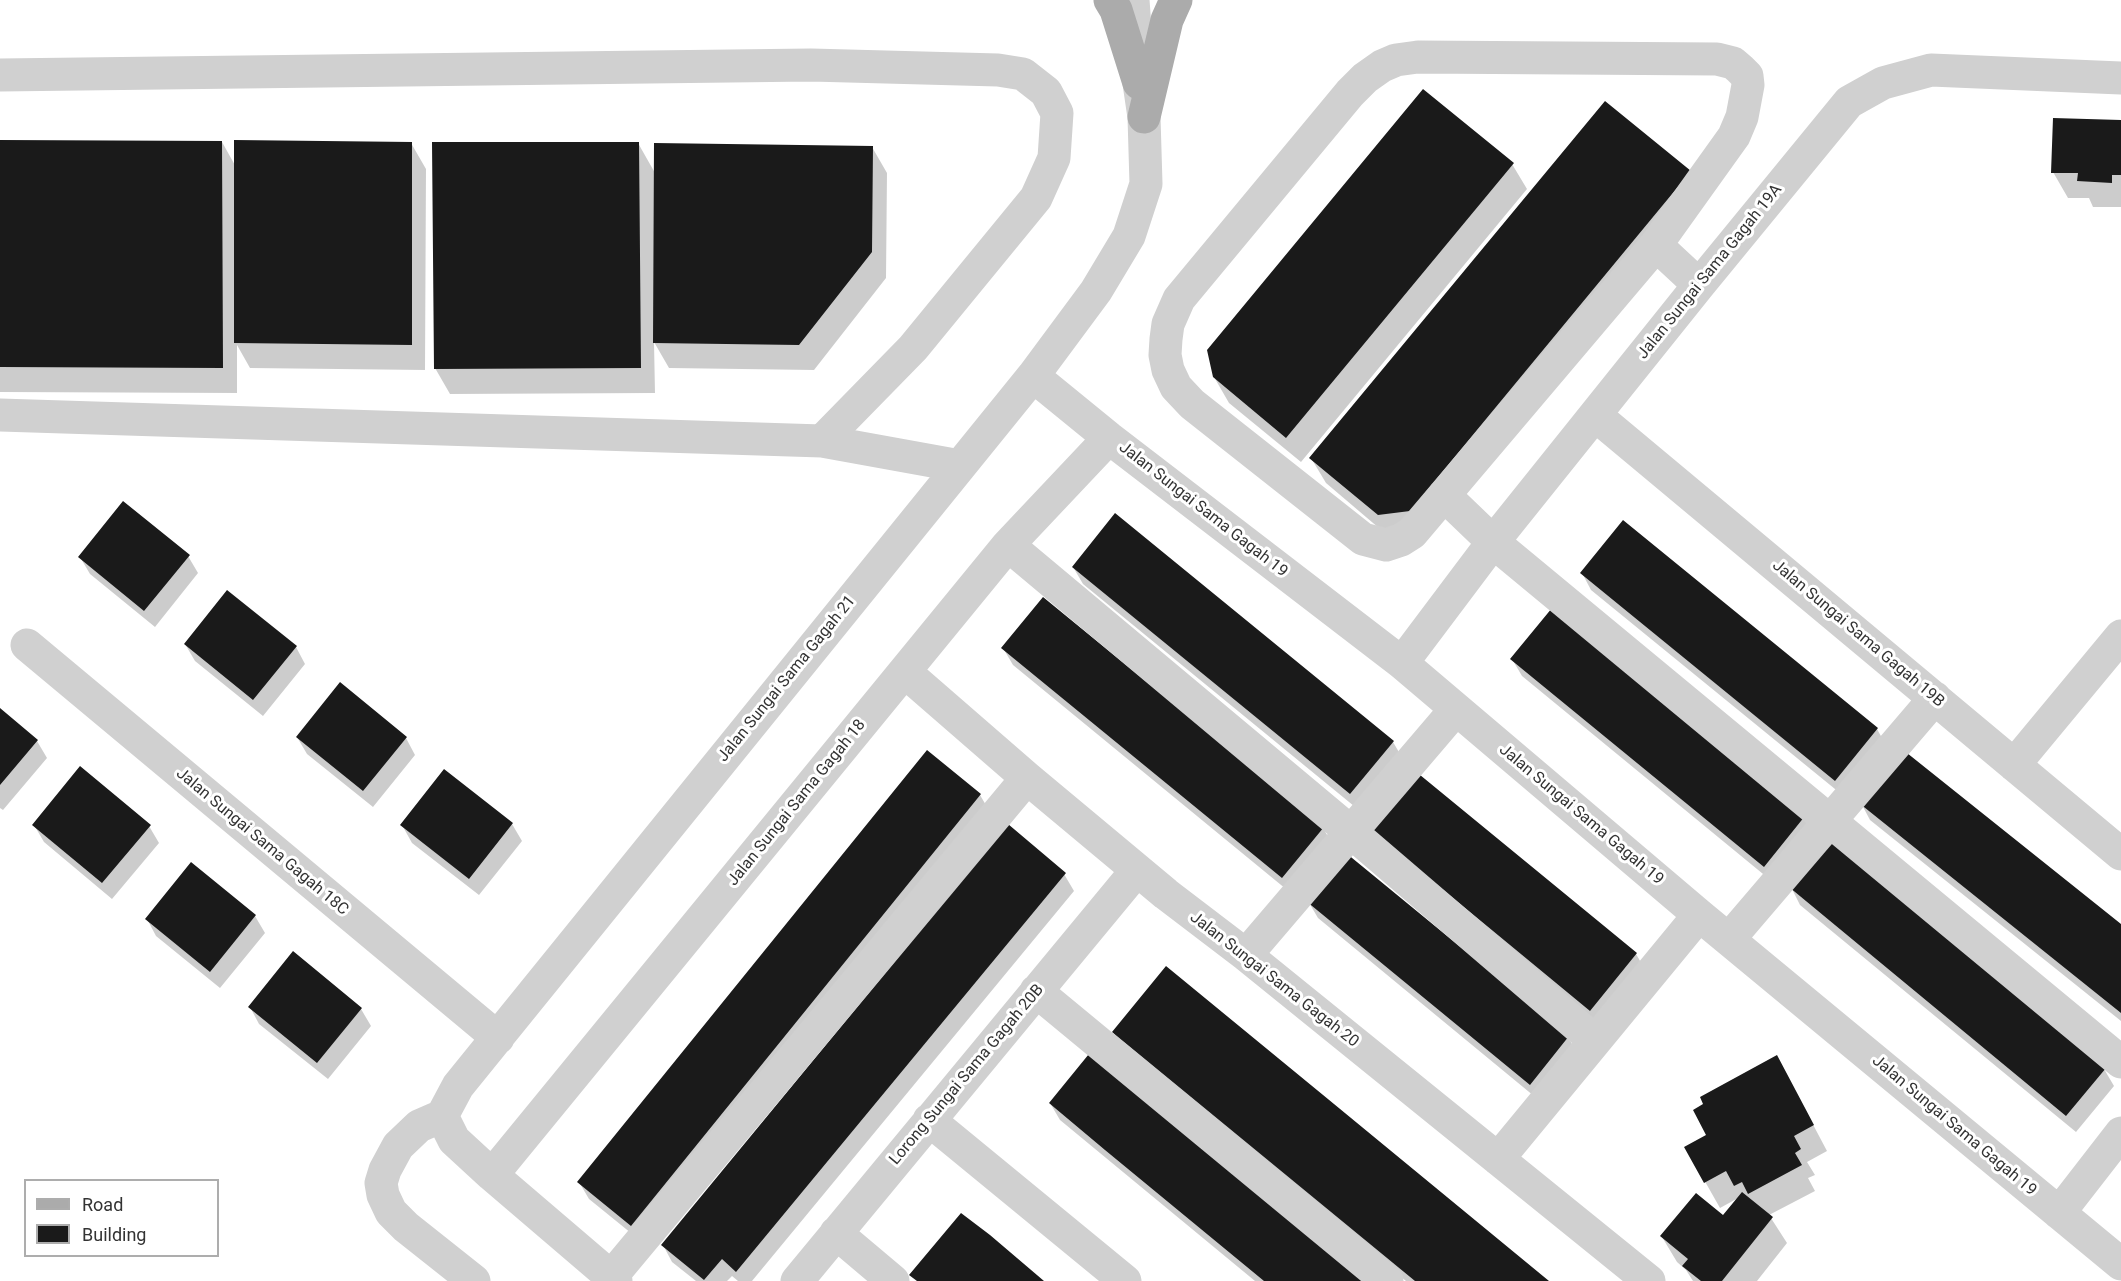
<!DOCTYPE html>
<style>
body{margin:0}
#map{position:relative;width:2121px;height:1281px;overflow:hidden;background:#fff;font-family:Roboto,sans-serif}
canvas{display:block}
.legend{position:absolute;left:24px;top:1179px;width:195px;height:78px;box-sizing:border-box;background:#fff;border:2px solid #adadad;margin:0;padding:8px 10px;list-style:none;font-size:18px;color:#333}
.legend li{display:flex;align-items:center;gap:12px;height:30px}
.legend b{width:30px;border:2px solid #adadad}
</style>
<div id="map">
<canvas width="2121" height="1281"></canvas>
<ul class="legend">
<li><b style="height:8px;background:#ababab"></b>Road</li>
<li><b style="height:16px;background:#1a1a1a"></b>Building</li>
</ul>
</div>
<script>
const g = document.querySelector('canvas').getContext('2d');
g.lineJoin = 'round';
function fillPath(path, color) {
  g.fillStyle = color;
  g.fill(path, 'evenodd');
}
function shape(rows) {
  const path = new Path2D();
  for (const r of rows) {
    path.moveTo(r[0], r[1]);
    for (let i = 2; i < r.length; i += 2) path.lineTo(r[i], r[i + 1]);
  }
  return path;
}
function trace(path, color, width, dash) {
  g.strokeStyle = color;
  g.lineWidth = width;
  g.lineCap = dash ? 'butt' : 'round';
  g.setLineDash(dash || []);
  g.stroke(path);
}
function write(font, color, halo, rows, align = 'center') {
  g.font = font + ' Roboto,sans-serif';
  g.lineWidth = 6;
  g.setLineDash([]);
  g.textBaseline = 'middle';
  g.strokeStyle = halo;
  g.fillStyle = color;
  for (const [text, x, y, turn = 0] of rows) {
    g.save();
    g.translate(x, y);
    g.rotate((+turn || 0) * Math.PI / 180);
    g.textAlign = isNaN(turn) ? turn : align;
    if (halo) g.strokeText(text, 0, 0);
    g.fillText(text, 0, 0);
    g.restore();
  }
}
const shadow = shape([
 [2121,122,2121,207,2093,207,2089,198,2068,198,2053,172],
 [0,142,222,142,236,167,411,143,426,169,425,370,250,368,237,345,237,393,0,392],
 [638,143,655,173,872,147,887,173,886,278,814,370,669,368,654,342,655,393,450,394,435,368],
 [1512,164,1527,189,1301,462,1229,403,1214,377],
 [1690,172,1424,536,1393,540,1326,483,1311,458],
 [1624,522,1877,729,1887,747,1846,798,1591,590,1582,573],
 [188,556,198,573,155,627,90,574,80,557],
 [1073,567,1393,742,1403,759,1360,811,1083,584],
 [185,644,296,647,305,664,263,716,195,661],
 [1003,648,1323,828,1333,845,1292,894,1013,665],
 [1512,659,1804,817,1814,834,1774,883,1522,676],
 [0,710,37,741,47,758,3,810,0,808],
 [297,737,406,738,415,755,373,807,307,754],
 [980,795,990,812,642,1242,589,1199,579,1182],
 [1861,803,2121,927,2121,1021,1870,820],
 [512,824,522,841,479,895,412,843,402,825],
 [34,825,149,826,159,843,112,899,44,842],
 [1369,827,1636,954,1646,971,1600,1027],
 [1064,874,1074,891,752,1281,738,1281,732,1276,727,1281,696,1281,672,1262,663,1245],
 [1791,887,2104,1069,2114,1086,2076,1132,1800,905],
 [1308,901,1568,1037,1578,1054,1540,1101,1318,918],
 [255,916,265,933,220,988,156,936,147,919],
 [250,1007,361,1009,371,1026,328,1079,259,1024],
 [1113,1032,1547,1281,1406,1281,1123,1049],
 [1791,1083,1827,1151,1807,1162,1815,1175,1808,1178,1815,1191,1769,1215,1787,1243,1757,1281,1693,1281,1686,1270,1677,1262,1662,1237,1724,1217,1740,1197,1720,1208,1686,1148],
 [1050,1103,1371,1281,1255,1281,1060,1120]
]);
const building = shape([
 [1423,89,1514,163,1286,438,1213,377,1207,350],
 [1605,101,1691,171,1410,511,1378,515,1309,458],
 [2053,118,2121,120,2121,175,2112,175,2112,183,2077,181,2078,173,2051,173],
 [0,140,222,141,223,368,0,367],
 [234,140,412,142,412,345,234,343],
 [432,142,639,142,641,368,434,369],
 [654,143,873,146,872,252,799,345,653,343],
 [123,501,190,555,144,611,78,557],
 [1115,513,1394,741,1350,794,1072,567],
 [1623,520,1878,728,1835,781,1580,573],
 [227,590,297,646,253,700,184,644],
 [1043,597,1324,827,1282,878,1001,648],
 [1552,608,1805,816,1764,867,1510,659],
 [340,682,407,737,363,791,296,737],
 [0,708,38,740,0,785],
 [1902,749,2121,924,2121,1013,1859,803],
 [927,750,981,794,631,1226,577,1182],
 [80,766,151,825,102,883,32,825],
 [444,769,513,823,469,879,400,825],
 [1414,770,1637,953,1590,1011,1367,827],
 [1008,824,1066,873,736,1272,722,1259,704,1280,661,1245],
 [1828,839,2106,1068,2066,1116,1789,887],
 [1346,853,1569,1036,1530,1085,1306,901],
 [191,862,256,915,210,972,145,919],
 [293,951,362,1008,317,1063,248,1007],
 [1166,966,1334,1104,1549,1281,1415,1281,1112,1032],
 [1093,1049,1373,1281,1264,1281,1105,1150,1049,1103],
 [1777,1055,1814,1125,1794,1136,1801,1149,1795,1153,1802,1165,1748,1194,1742,1182,1734,1186,1726,1171,1704,1183,1684,1147,1706,1135,1693,1110,1703,1104,1700,1097],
 [1742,1192,1773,1217,1722,1281,1701,1281,1682,1266,1688,1259,1660,1236,1696,1193,1723,1215],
 [961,1213,990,1235,1044,1281,917,1281,909,1275]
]);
const minor = shape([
 [1418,57,1717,59,1733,63,1740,69,1747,76,1748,85,1742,117,1734,136,1656,245,1412,533,1401,540,1386,545,1363,539,1192,404,1176,387,1168,370,1165,355,1166,339,1168,324,1179,299,1350,93,1365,78,1382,66,1396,60,1418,57],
 [0,75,811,65,998,70,1023,74,1046,92,1057,113,1054,158,1036,198,913,348,822,441],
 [1656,245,1699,285],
 [1033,376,1109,438,1402,663,1699,915,2121,1264],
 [0,415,822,441,960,466],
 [1595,415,2121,854],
 [1444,495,1493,542,2121,1062],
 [1008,545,1351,832,1595,1041],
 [27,645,498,1038],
 [1402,663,1493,542,1699,285,1849,102,1883,83,1931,70,2121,78],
 [905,672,1027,778,1166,894,1246,955,1649,1281],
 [2014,765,2121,636],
 [1729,939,1935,698],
 [1246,955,1456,709],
 [1036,991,1387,1281],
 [442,1116,419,1126,398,1146,385,1170,381,1183,383,1195,391,1212,406,1227,474,1281],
 [929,1120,1125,1281],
 [1498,1159,1699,915],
 [492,1175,1008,545,1109,438],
 [2059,1213,2121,1133],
 [836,1233,893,1281],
 [611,1277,1027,778],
 [616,1281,492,1175,454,1140,442,1116,458,1086,1033,376,1096,291,1129,236,1146,184,1144,117,1139,83,1133,0],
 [797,1281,1137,870]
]);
const major = shape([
 [1110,0,1116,10,1139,83],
 [1144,117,1167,20,1176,0]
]);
const streetNames = [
 ["Jalan Sungai Sama Gagah 19A",1710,272,-51],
 ["Jalan Sungai Sama Gagah 19",1203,510,38],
 ["Jalan Sungai Sama Gagah 19B",1858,634,40],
 ["Jalan Sungai Sama Gagah 21",787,679,-51],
 ["Jalan Sungai Sama Gagah 18",797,803,-51],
 ["Jalan Sungai Sama Gagah 19",1581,815,40],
 ["Jalan Sungai Sama Gagah 18C",262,842,40],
 ["Jalan Sungai Sama Gagah 20",1274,980,38],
 ["Lorong Sungai Sama Gagah 20B",967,1075,-50],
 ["Jalan Sungai Sama Gagah 19",1954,1126,40]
];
fillPath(shadow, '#0003');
fillPath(building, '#1a1a1a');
trace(minor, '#d0d0d0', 33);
trace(major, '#ababab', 33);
write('16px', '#333', '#fff', streetNames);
</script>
